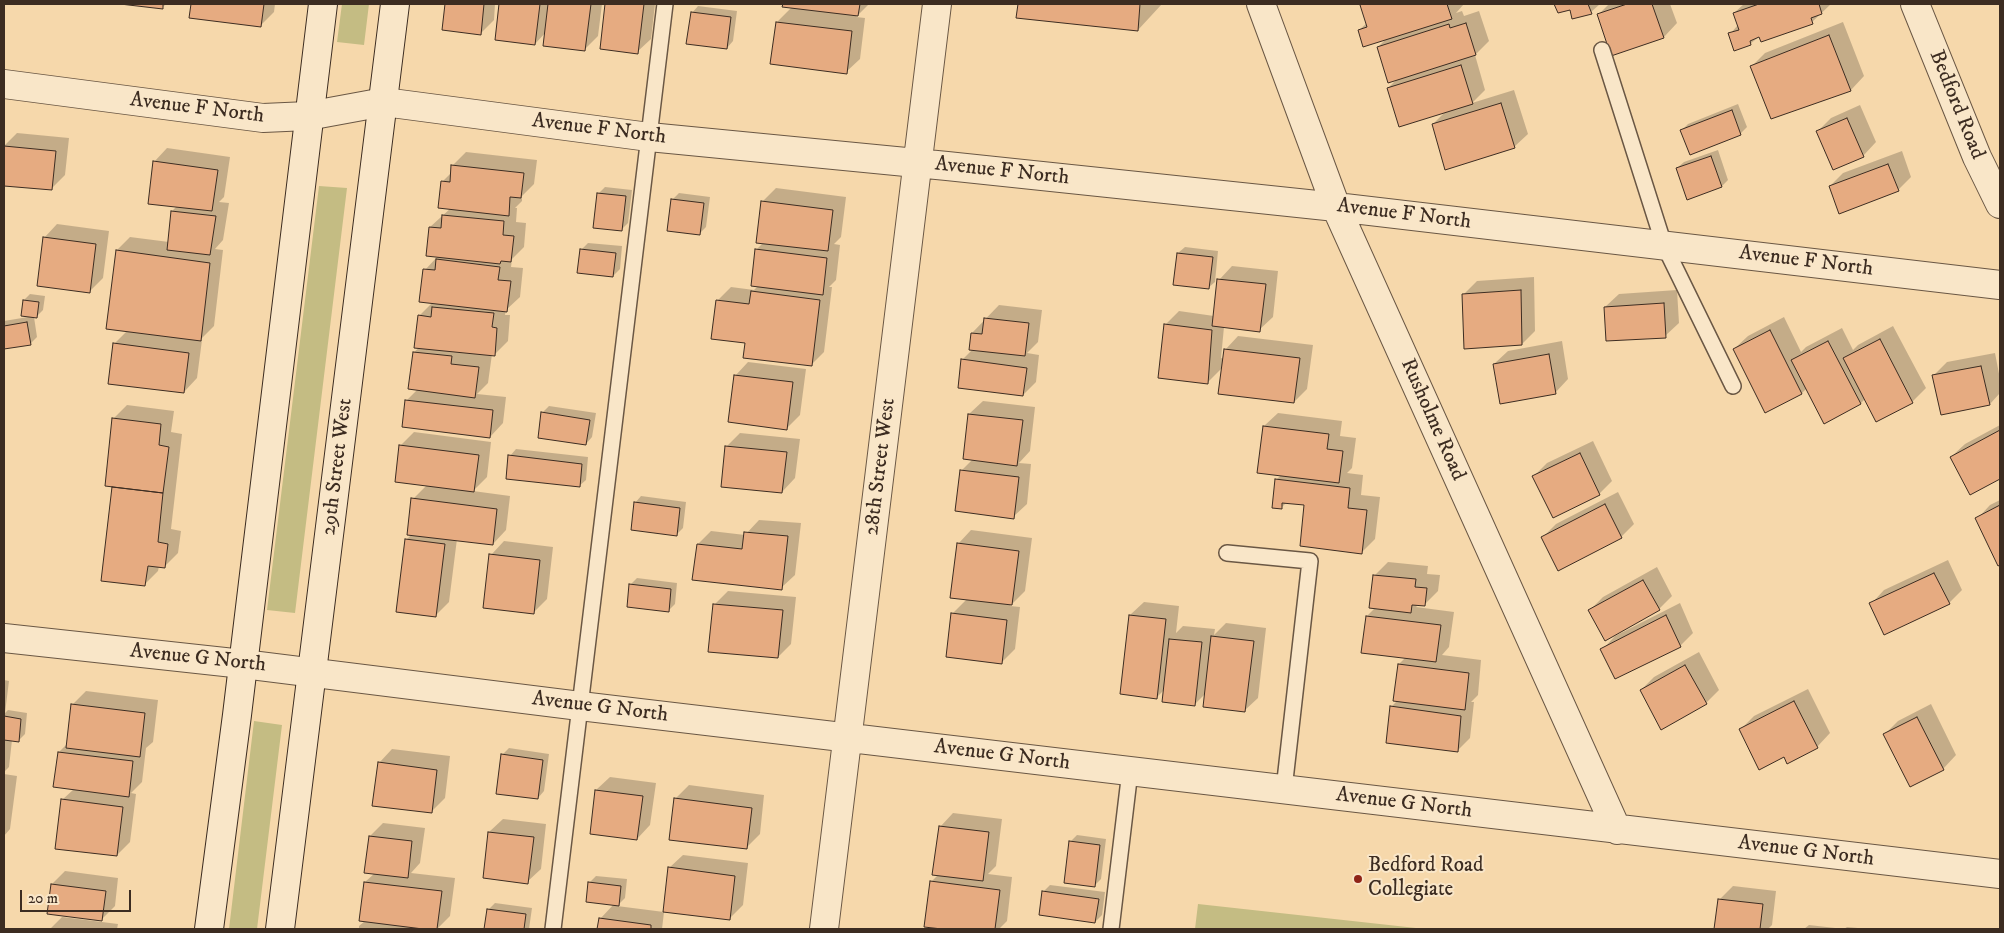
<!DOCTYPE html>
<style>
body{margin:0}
#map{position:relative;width:2004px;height:933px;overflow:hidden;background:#f6d8ab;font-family:"IM FELL DW Pica",serif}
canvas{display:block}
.frame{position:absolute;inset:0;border:5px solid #3c2c21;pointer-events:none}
.scale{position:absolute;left:20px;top:890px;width:111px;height:22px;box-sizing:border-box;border:2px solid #3c2c21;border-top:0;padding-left:6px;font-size:15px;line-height:18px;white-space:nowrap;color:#3c2c21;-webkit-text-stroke:4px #f9e6c8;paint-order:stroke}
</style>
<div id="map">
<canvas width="2004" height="933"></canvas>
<div class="frame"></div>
<div class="scale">20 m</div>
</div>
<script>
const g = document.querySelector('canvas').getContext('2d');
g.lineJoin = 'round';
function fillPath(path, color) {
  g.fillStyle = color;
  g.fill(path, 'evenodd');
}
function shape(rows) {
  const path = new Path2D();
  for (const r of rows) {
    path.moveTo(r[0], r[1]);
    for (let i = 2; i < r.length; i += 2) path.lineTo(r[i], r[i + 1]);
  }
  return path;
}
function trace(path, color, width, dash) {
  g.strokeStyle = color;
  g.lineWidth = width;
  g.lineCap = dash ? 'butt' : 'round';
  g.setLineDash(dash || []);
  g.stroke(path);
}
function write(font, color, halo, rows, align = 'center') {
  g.font = font + ' "IM FELL DW Pica",serif';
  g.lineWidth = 4;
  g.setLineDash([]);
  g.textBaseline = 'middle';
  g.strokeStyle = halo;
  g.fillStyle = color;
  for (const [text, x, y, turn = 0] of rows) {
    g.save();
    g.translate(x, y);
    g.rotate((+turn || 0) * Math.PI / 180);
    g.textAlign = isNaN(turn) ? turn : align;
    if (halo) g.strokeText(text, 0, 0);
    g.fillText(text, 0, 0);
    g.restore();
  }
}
const green = shape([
 [342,4,369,4,364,45,337,42],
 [319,186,347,188,295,613,267,610],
 [254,721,282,725,257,929,229,929],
 [1198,904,1425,929,1195,929]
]);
const shadow = shape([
 [122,4,166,4,162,8],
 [192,4,275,4,274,12,260,26,191,17],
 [446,4,495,4,494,20,480,34,443,29],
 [500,4,602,4,598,36,584,50,546,32,535,44,496,39],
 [607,4,655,4,651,39,637,52,601,48],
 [784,4,869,4,856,17,865,18,860,59,846,72,777,22,792,7,784,6],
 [1020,4,1162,4,1138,30,1018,17],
 [1362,4,1464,4,1456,13,1462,11,1464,16,1479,11,1489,41,1475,55,1485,90,1472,103,1514,90,1528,134,1514,147,1433,124,1446,111,1388,88,1397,79,1378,47,1387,38,1359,30,1367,23],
 [1555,4,1600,4,1591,12,1571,9,1558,12],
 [1609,4,1670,4,1677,23,1664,37,1612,54,1598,15],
 [1744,4,1831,4,1812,22,1760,36,1750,44,1730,34,1738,25,1734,13],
 [698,6,737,11,733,41,727,48,692,13],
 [1843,22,1864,76,1851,90,1772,118,1752,66,1765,53],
 [1738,104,1747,127,1740,134,1682,130,1688,124],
 [1860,105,1876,142,1863,156,1818,131,1831,118],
 [17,133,69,138,65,175,51,189,4,184,4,146],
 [167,148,230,157,224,197,219,202,229,203,223,240,215,249,223,250,214,326,200,340,202,340,197,378,184,392,114,344,128,330,117,250,130,237,169,242,172,211,177,206,154,162],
 [1718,150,1728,180,1722,186,1677,168,1684,162],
 [1902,151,1911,177,1898,190,1830,186,1843,173],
 [466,152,537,160,534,184,522,196,522,201,515,208,517,208,516,222,526,223,524,247,512,259,511,267,523,268,520,297,506,310,505,315,510,315,508,341,494,355,492,354,488,383,477,394,506,397,503,423,490,437,404,426,407,400,418,389,414,352,420,347,419,316,433,302,425,270,438,256,430,227,451,208,442,182,452,172,452,166],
 [605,187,632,190,628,223,621,230,598,194],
 [776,188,846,197,841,237,834,244,840,245,836,280,829,287,832,287,824,352,811,365,746,342,717,301,731,287,754,290,758,286,756,250,764,242,762,202],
 [679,193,710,197,706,227,699,234,672,200],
 [57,224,109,231,103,278,90,291,44,238],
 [588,243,622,246,620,269,613,276,579,272,582,249],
 [1185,247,1218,251,1215,282,1208,288,1178,253],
 [1232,266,1278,271,1273,317,1259,330,1224,327,1221,358,1224,359,1225,350,1238,336,1313,345,1307,389,1294,402,1223,367,1207,383,1165,325,1179,311,1214,316,1219,280],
 [1534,277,1535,331,1522,344,1464,294,1477,281],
 [1677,290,1679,323,1665,336,1605,307,1619,294],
 [30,294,45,296,43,310,36,317,34,317,37,337,30,344,4,348,4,321,28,317,24,300],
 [999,305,1042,310,1038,342,1027,353,1039,355,1036,382,1023,395,962,360,973,349,972,333],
 [1784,317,1801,352,1806,347,1842,328,1853,350,1858,345,1893,326,1926,388,1912,402,1865,399,1861,403,1807,388,1802,393,1766,411,1734,349,1748,336],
 [1562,341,1568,379,1555,393,1494,364,1508,351],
 [1995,353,2000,379,2000,393,1990,404,1933,376,1947,362],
 [748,362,806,369,800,415,787,428,735,376],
 [983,401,1035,407,1030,451,1019,463,1031,464,1027,504,1013,517,961,471,973,459,969,414],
 [127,405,174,411,171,432,182,434,171,529,181,531,178,553,164,567,159,566,158,571,145,584,102,579,113,486,114,418],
 [549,406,596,413,592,437,586,444,542,413],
 [1278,413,1342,421,1340,436,1356,438,1352,468,1347,473,1363,475,1361,495,1380,497,1375,539,1361,553,1306,504,1287,502,1282,507,1276,480,1282,474,1264,426],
 [2000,425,2000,477,1970,493,1951,457,1965,444],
 [414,432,491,442,487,477,473,491,510,496,506,530,493,544,457,539,449,602,435,616,406,540,412,534,413,499,427,485,401,445],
 [740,433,800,439,795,478,782,492,727,446],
 [1593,441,1612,481,1599,494,1534,476,1547,463],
 [516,449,588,457,586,480,579,486,510,456],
 [1618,492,1634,524,1621,537,1543,537,1556,524],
 [641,496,686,502,683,528,677,534,635,503],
 [2000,500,2000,564,1999,564,1977,519,1990,505],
 [759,520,801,523,795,575,781,588,698,544,711,531,745,535],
 [971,530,1032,538,1025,591,1010,606,1020,607,1015,649,1002,662,952,614,967,599,958,544],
 [504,541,553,547,547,599,533,613,491,555],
 [1948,560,1962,590,1949,603,1871,604,1884,590],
 [1388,562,1428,566,1427,574,1440,575,1438,591,1425,604,1419,604,1416,607,1454,612,1449,647,1442,655,1481,660,1478,695,1471,702,1474,702,1470,738,1457,751,1391,707,1398,700,1399,664,1406,657,1367,616,1375,608,1371,607,1375,575],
 [1657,567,1672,596,1659,609,1589,611,1603,597],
 [637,578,677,583,675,604,669,610,630,585],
 [728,591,796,597,791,644,778,657,715,604],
 [1144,602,1179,606,1176,633,1183,626,1215,629,1214,635,1226,623,1266,628,1258,698,1244,711,1206,693,1194,705,1164,690,1157,697,1130,615],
 [1680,603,1693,633,1680,646,1602,650,1615,636],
 [1699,652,1719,690,1706,703,1641,690,1654,677],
 [4,680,9,681,5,713,8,710,27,713,25,734,18,741,12,740,9,767,4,772],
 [1808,689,1830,733,1817,747,1784,755,1740,730,1754,716],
 [86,691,158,700,153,742,146,748,142,782,131,793,136,794,130,842,117,855,62,800,74,789,59,752,67,744,72,705],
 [1931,704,1956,755,1943,769,1885,734,1898,721],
 [509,748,549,754,544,791,538,798,502,755],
 [392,749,450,756,445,798,431,812,379,763],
 [4,774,17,776,10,829,4,836],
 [610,777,656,783,650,825,637,839,596,790],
 [689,785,764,795,760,834,746,848,675,799],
 [953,813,1002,819,996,866,988,874,1012,877,1007,921,999,929,952,929,926,926,931,882,939,874,940,827],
 [503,819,546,824,541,869,527,882,484,877,489,832],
 [383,823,425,828,420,863,411,873,455,878,450,916,437,929,419,928,419,929,359,929,359,926,365,921,365,882,375,873,370,836],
 [1077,835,1106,839,1101,879,1094,886,1070,842],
 [683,855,748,863,743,905,729,919,669,868],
 [65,871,118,878,115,906,102,919,52,884],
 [596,876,627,879,625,898,617,906,664,912,662,929,598,929,600,919,614,904,589,883],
 [1050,885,1105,892,1102,915,1095,922,1044,891],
 [1733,886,1776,891,1772,925,1768,929,1716,929,1719,900],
 [495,903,532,908,529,929,486,929,488,910],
 [62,917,118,924,117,929,50,929],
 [1809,925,1844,929,1847,927,1869,929,1804,929]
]);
const building = shape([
 [120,4,163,4,163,9,120,4],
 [191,4,264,4,261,27,189,18,191,4],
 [445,4,484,4,481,35,442,30,445,4],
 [499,4,540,4,535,45,495,40,499,4],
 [548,4,591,4,585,51,543,46,548,4],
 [605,4,644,4,638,54,600,49,605,4],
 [783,4,860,4,858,16,782,7,783,4],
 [1018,4,1140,4,1138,31,1016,18,1018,4],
 [1362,4,1447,4,1452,19,1363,47,1358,30,1367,27,1360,5,1362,4],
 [1554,4,1588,4,1592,14,1572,19,1570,10,1558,13,1554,4],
 [1627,4,1652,4,1664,38,1611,56,1597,14,1627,4],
 [1759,4,1819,4,1822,14,1811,18,1813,24,1761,42,1759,37,1750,41,1751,45,1734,51,1728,33,1739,30,1733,13,1759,4],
 [691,12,731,17,727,49,686,44,691,12],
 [776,22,852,31,847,74,770,64,776,22],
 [1466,23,1476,55,1388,83,1377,47,1449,24,1450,28,1466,23],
 [1829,35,1851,91,1771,119,1750,66,1829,35],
 [1461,65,1473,104,1399,127,1387,88,1461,65],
 [1501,103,1515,148,1445,170,1432,124,1501,103],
 [1732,110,1741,135,1690,155,1680,130,1732,110],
 [1847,118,1864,157,1833,170,1816,131,1847,118],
 [4,146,56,151,52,190,4,186,4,146],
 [1711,156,1722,187,1687,200,1676,168,1711,156],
 [153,161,218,170,212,211,148,204,153,161],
 [1888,164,1899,191,1839,214,1829,186,1888,164],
 [451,165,524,173,521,198,510,197,509,216,438,208,441,181,450,182,451,165],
 [597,193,626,196,622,231,593,228,597,193],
 [671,199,704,203,700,235,667,231,671,199],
 [761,201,833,210,828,251,756,243,761,201],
 [171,211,216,216,210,255,167,250,171,211],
 [442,215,504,221,503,235,514,236,511,262,501,261,500,264,426,256,429,227,441,228,442,215],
 [43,237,96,244,90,293,37,286,43,237],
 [580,249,616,253,613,277,577,273,580,249],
 [755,249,827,258,823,295,751,286,755,249],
 [116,250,210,263,201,341,106,329,116,250],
 [1177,253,1213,257,1209,289,1173,285,1177,253],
 [436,259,500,267,498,280,511,281,507,312,419,302,423,269,435,270,436,259],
 [1217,279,1266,284,1260,332,1212,326,1217,279],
 [1521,290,1522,345,1464,349,1462,294,1521,290],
 [751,291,820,300,812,366,743,358,745,343,711,339,716,300,749,304,751,291],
 [23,300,39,302,37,318,21,316,23,300],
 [1664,303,1666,338,1606,341,1604,307,1664,303],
 [432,307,494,313,492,327,497,328,495,356,414,348,418,315,431,317,432,307],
 [984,318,1029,323,1025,356,969,350,971,333,982,334,984,318],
 [27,322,31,345,4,349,4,326,27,322],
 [1164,324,1212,330,1208,384,1158,378,1164,324],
 [1770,330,1802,394,1765,413,1733,349,1770,330],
 [1880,339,1913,403,1876,422,1843,358,1880,339],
 [1828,341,1861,404,1824,424,1791,360,1828,341],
 [113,343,189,353,184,393,108,384,113,343],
 [1224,349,1300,358,1294,403,1218,394,1224,349],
 [413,352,452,356,451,364,479,367,475,398,408,389,413,352],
 [1549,354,1556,394,1500,404,1493,364,1549,354],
 [961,359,1027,368,1023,396,958,388,961,359],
 [1981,366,1990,405,1941,415,1932,375,1981,366],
 [734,375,793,382,787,430,728,422,734,375],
 [405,400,493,410,490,438,402,427,405,400],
 [541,412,590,420,586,445,538,438,541,412],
 [968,414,1023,420,1017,466,963,459,968,414],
 [112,418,161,424,159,445,169,447,163,493,105,486,112,418],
 [1263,426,1329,434,1327,449,1343,451,1339,483,1257,473,1263,426],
 [2000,430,2000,479,1970,495,1950,457,2000,430],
 [399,445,479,455,474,492,395,482,399,445],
 [725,446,787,452,782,493,721,487,725,446],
 [1580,453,1600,495,1553,518,1532,476,1580,453],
 [508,455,582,464,580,487,506,479,508,455],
 [960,470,1019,477,1014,519,955,511,960,470],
 [1275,479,1350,488,1348,508,1367,510,1362,554,1300,546,1304,505,1282,503,1282,509,1272,508,1275,479],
 [112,487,163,493,158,542,168,544,165,568,148,566,145,586,101,581,112,487],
 [411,498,497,509,493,545,407,535,411,498],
 [634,502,680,508,677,536,631,530,634,502],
 [1605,504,1622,538,1558,571,1541,537,1605,504],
 [2000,505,2000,565,1998,566,1975,518,2000,505],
 [744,532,788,536,782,590,692,580,697,544,742,549,744,532],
 [405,539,445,544,436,617,396,612,405,539],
 [957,543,1019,551,1012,605,950,598,957,543],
 [489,554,540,560,534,614,483,608,489,554],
 [1934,573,1950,604,1884,635,1869,603,1934,573],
 [1373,575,1416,579,1415,587,1427,588,1425,606,1412,605,1411,613,1369,608,1373,575],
 [1643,580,1660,610,1605,641,1588,610,1643,580],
 [629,584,671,589,669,612,627,607,629,584],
 [713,604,783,610,778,658,708,652,713,604],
 [951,613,1007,620,1002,664,946,657,951,613],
 [1129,615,1166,619,1157,699,1120,694,1129,615],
 [1666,615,1681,647,1615,679,1600,649,1666,615],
 [1366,616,1441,625,1436,662,1361,653,1366,616],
 [1211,636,1254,641,1245,712,1203,707,1211,636],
 [1169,639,1202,642,1195,706,1162,702,1169,639],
 [1398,664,1469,673,1465,710,1393,701,1398,664],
 [1685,665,1707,704,1661,730,1640,690,1685,665],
 [1794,701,1818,748,1787,764,1784,757,1759,770,1739,729,1794,701],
 [71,704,145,713,140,757,66,748,71,704],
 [1390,706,1461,716,1458,752,1386,743,1390,706],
 [4,716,21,719,19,742,4,740,4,716],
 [1917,717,1944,770,1910,787,1883,734,1917,717],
 [58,752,133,761,129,797,53,787,58,752],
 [501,754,543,760,538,799,496,794,501,754],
 [378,762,437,770,432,813,372,806,378,762],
 [595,790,643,796,637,840,590,834,595,790],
 [674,798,752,808,747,849,669,840,674,798],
 [61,799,123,807,117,856,55,849,61,799],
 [939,826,989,832,983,881,932,875,939,826],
 [488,832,534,837,528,884,483,878,488,832],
 [369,836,412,841,408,878,364,873,369,836],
 [1069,841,1100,845,1095,887,1064,883,1069,841],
 [668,867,735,876,730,920,663,912,668,867],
 [930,881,1000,890,995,929,942,929,924,927,930,881],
 [364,882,442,891,437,929,423,929,359,921,364,882],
 [588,882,621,886,619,906,586,902,588,882],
 [51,884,106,891,102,921,47,914,51,884],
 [1042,891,1099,899,1095,923,1039,915,1042,891],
 [1718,899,1763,904,1760,929,1714,929,1718,899],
 [487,909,526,914,524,929,484,929,487,909],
 [599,918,651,925,651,929,597,929,599,918]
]);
const lane = shape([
 [1602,50,1664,245,1733,386],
 [1227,553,1310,561,1284,789],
 [553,929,665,4],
 [1111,929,1130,771]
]);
const street = shape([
 [1261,4,1336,207,1617,830],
 [1915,4,1977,157,2000,204],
 [4,84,263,118,308,116,384,102,649,137,947,166,1336,207,2000,285],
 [4,638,243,664,580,706,2000,874],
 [824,929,937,4]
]);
const secondary = shape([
 [209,929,237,715,323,4],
 [280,929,395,4]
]);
const markers = [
 [1358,879,5,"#8f2418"]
];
const streetNames = [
 ["Bedford Road",1956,105,68],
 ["Avenue F North",197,109,7],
 ["Avenue F North",599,130,7],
 ["Avenue F North",1002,172,6],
 ["Avenue F North",1404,215,7],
 ["Avenue F North",1806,262,7],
 ["Rusholme Road",1432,420,66],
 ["29th Street West",338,467,-83],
 ["28th Street West",881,467,-83],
 ["Avenue G North",198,659,6],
 ["Avenue G North",600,708,7],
 ["Avenue G North",1002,756,7],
 ["Avenue G North",1404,804,7],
 ["Avenue G North",1806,852,7]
];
const poiNames = [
 ["Bedford Road",1368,867],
 ["Collegiate",1368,891]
];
fillPath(green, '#c4bc83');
fillPath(shadow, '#0003');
fillPath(building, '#e6ab81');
trace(building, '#3c2c21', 1);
trace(lane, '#6a5744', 18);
trace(street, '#6a5744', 30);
trace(secondary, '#3c2c21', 30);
trace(lane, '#f9e6c8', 15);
trace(street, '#f9e6c8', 28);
trace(secondary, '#f9e6c8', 28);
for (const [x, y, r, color] of markers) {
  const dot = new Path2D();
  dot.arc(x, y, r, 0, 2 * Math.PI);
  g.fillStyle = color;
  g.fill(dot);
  trace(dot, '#f9e6c8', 2);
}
write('21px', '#3c2c21', '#f9e6c8', streetNames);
write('21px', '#3c2c21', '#f9e6c8', poiNames, 'left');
</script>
